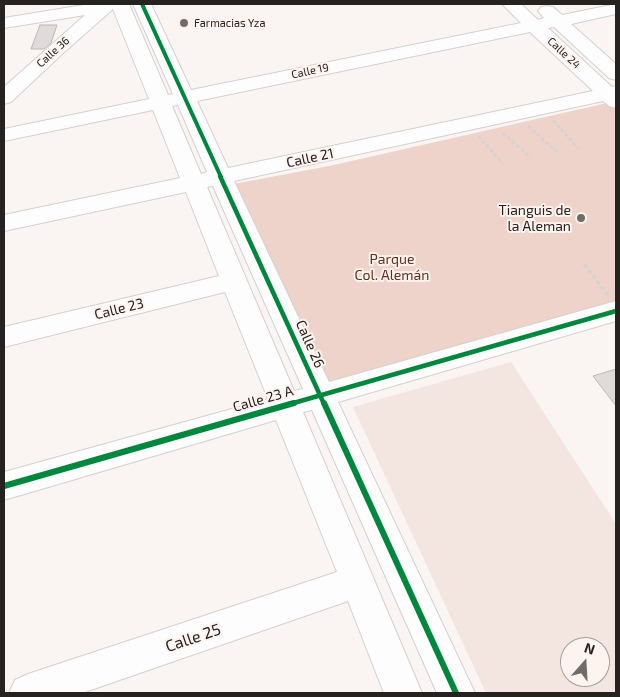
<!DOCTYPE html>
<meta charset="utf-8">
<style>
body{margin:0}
#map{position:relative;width:620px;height:697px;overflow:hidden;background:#faf4f2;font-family:"Exo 2",sans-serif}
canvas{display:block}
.frame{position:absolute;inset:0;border:5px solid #262220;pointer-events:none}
.north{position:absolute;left:560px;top:637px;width:50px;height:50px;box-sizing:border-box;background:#fdf3ef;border:1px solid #a79f9c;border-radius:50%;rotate:19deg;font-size:14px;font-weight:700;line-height:20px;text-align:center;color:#262220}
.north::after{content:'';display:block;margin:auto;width:18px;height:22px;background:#706c6a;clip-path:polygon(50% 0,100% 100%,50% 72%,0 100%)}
</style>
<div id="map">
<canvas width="620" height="697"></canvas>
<div class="frame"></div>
<div class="north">N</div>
</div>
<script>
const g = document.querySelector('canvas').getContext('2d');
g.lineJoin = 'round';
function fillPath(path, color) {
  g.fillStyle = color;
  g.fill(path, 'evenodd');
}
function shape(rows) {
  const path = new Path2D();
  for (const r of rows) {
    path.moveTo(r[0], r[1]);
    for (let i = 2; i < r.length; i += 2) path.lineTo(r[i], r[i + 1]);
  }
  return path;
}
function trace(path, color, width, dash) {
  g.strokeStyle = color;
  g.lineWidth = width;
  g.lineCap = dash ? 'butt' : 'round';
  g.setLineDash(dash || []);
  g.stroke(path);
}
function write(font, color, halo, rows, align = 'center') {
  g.font = font + ' "Exo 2",sans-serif';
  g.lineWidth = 4;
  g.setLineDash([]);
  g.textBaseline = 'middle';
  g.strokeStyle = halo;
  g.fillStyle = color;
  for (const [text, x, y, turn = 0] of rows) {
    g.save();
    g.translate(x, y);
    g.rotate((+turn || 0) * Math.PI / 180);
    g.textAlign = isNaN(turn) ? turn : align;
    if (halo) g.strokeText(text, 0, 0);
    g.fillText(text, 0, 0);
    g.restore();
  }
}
const built = shape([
 [511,362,616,524,616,693,486,693,353,407],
 [570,647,600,647,600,677,570,677]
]);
const green = shape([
 [616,101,616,319,579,328,327,405,229,185,334,165]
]);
const building = shape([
 [40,25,57,25,51,43,44,49,31,49,40,25],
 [616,369,616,406,593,376,616,369]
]);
const pathFar1 = shape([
 [553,120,578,148],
 [528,126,557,152],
 [503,133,531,158],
 [478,136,503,164]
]);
const path = shape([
 [584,264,608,295]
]);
const minor = shape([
 [90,4,129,4,168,95,173,94,133,4,151,4,191,90,521,23,502,4,521,4,538,20,544,18,538,11,541,7,547,6,553,7,562,15,616,4,616,14,571,24,616,64,616,80,609,78,554,27,548,28,612,87,616,86,616,108,609,106,603,101,234,181,329,382,616,301,616,321,338,402,475,693,437,693,312,410,303,412,422,693,384,693,348,601,82,693,9,693,15,680,28,674,337,572,276,420,4,500,4,472,268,399,225,292,4,347,4,327,219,276,186,192,4,231,4,215,180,178,153,110,4,141,4,129,149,99,113,9,61,55,11,102,4,104,4,87,85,15,4,28,4,18,90,4],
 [530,32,593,91,228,168,197,101,530,32],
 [178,105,207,172,201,174,172,106,178,105],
 [213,186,303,389,294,391,207,187,213,186]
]);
const cyclewayFar2 = shape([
 [142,4,221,177]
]);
const cyclewayFar1 = shape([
 [220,176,324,404],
 [290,404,616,311]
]);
const cycleway = shape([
 [324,403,456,693],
 [4,486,294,403]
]);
const markers = [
 [184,23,5,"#706c6a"],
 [581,218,5,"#706c6a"]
];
const farPoinames = [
 ["Farmacias Yza",194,23]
];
const farStreetnames = [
 ["Calle 36",53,52,-42],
 ["Calle 24",564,53,43],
 ["Calle 19",310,71,-12]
];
const streetNames = [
 ["Calle 21",310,158,-12],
 ["Calle 23",119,309,-14],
 ["Calle 26",310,344,66],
 ["Calle 23 A",263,399,-16]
];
const poiNames = [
 ["Tianguis de",571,210],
 ["la Aleman",571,226]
];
const parkNames = [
 ["Parque",392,259],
 ["Col. Alemán",392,275]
];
const nearStreetnames = [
 ["Calle 25",193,638,-19]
];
fillPath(built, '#f3e6e1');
fillPath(green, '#edd3c9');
fillPath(building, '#e0dbdb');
trace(building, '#bcb8b7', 1);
trace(minor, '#d5d0cf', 2);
trace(pathFar1, '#d5d3d2', 2.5, [4, 2]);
trace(path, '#d5d3d2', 3, [4.5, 2.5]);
fillPath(minor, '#fefdfd');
trace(cyclewayFar2, '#00873e', 4);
trace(cyclewayFar1, '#00873e', 4.5);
trace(cycleway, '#00873e', 6);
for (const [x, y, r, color] of markers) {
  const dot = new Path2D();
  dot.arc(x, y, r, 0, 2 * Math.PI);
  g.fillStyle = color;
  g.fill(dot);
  trace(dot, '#fdf3ef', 2);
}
write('11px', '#262220', '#fdf3ef', farPoinames, 'left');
write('11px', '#262220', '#fdf3ef', farStreetnames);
write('14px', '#262220', '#fdf3ef', streetNames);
write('14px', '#262220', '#fdf3ef', poiNames, 'right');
write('14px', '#682d14', '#fdf3ef', parkNames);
write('16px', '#262220', '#fdf3ef', nearStreetnames);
</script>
